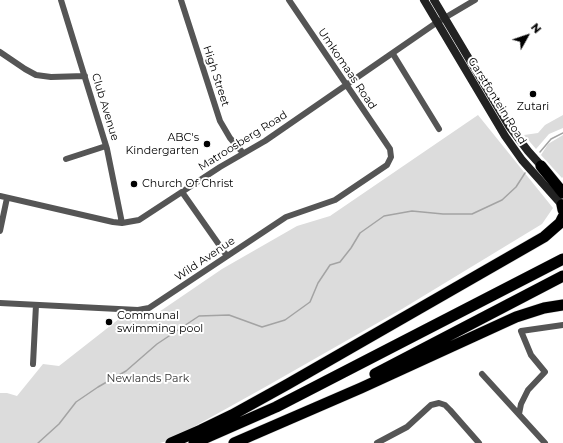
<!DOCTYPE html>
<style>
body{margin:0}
#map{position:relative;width:563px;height:443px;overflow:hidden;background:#fff;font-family:Montserrat,sans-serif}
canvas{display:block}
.north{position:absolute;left:507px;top:16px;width:40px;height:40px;-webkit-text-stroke:3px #fff;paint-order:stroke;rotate:50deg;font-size:11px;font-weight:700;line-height:16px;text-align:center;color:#000}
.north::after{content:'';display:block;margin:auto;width:14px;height:18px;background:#000;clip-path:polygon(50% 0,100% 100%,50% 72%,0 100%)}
</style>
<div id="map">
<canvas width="563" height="443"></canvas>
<div class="north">N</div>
</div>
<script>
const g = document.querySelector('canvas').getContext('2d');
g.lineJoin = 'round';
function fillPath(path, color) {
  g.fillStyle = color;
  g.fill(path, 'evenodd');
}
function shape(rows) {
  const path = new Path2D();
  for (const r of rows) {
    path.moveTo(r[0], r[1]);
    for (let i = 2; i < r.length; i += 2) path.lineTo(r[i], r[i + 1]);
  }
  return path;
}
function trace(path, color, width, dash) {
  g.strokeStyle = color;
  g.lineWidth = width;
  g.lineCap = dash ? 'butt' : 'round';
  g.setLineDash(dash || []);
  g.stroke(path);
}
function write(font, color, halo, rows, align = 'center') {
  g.font = font + ' Montserrat,sans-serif';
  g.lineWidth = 4;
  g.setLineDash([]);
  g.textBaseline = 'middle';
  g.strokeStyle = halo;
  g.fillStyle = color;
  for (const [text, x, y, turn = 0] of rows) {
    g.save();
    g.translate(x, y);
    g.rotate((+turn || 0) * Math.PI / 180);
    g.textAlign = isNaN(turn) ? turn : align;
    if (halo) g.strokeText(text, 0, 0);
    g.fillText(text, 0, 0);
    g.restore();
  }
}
const green = shape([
 [478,115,553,208,542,224,402,309,267,386,170,440,160,443,0,443,0,393,7,393,17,396,43,364,59,366,119,319,156,314,222,269,297,226,330,216],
 [563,115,563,128,549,134,536,149,524,135,538,133,545,125],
 [563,135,563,177,562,178,541,155,548,144]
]);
const stream = shape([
 [540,152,551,139,563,133],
 [38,443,59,424,76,402,98,387,126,371,157,344,199,316,229,315,262,327,285,320,310,302,318,283,330,265,340,262,351,248,360,233,384,216,412,211,443,214,472,214,502,200,516,187,525,173]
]);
const minor = shape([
 [61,0,107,149,122,223],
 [181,0,220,121,230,138,243,153],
 [0,52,25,69,36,75,51,77,85,76],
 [393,54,439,129],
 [66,159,106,146],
 [182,192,227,256],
 [0,196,113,222,122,223,139,220,220,167,265,141,436,23,475,0],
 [0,231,7,198],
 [0,303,138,310,149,308,286,217,335,200,387,165,391,157,390,149,289,0],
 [33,364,36,305],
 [482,374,545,443],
 [519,414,521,404,528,390,545,372,531,355,521,331,563,325],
 [377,443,407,427,431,405,439,403,445,405,450,410,479,443]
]);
const secondary = shape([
 [424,0,505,136,522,160,563,206],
 [434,0,509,126,528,151,545,170]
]);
const motorway = shape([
 [541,166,563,193],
 [562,205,563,210],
 [375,374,563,276],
 [171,443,201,430,232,415,288,384,544,237,560,223,563,217],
 [194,443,276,407,563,259],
 [234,443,361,388,516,317,544,308,563,305]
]);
const markers = [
 [533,94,4,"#000"],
 [207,144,4,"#000"],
 [134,184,4,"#000"],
 [109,322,4,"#000"]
];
const streetNames = [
 ["Umkomaas Road",347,69,56],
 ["High Street",216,76,72],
 ["Garstfontein Road",497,101,58],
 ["Club Avenue",105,107,73],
 ["Matroosberg Road",243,141,-32],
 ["Wild Avenue",205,259,-34]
];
const poiNames = [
 ["Zutari",533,107,"center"],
 ["ABC's",199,138,"right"],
 ["Kindergarten",199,151,"right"],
 ["Church Of Christ",142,184],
 ["Communal",117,316],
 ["swimming pool",117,329]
];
const parkNames = [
 ["Newlands Park",148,379]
];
fillPath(green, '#dcdcdc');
trace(stream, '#a3a3a3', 1.5);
trace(motorway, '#dbdbdb', 12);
trace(minor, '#555', 6);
trace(secondary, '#222', 8);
trace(motorway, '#000', 11);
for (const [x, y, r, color] of markers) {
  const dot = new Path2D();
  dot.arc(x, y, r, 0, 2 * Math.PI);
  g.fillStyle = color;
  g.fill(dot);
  trace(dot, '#fff', 1.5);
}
write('11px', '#000', '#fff', streetNames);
write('11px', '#000', '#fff', poiNames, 'left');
write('11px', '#333', '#fff', parkNames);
</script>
